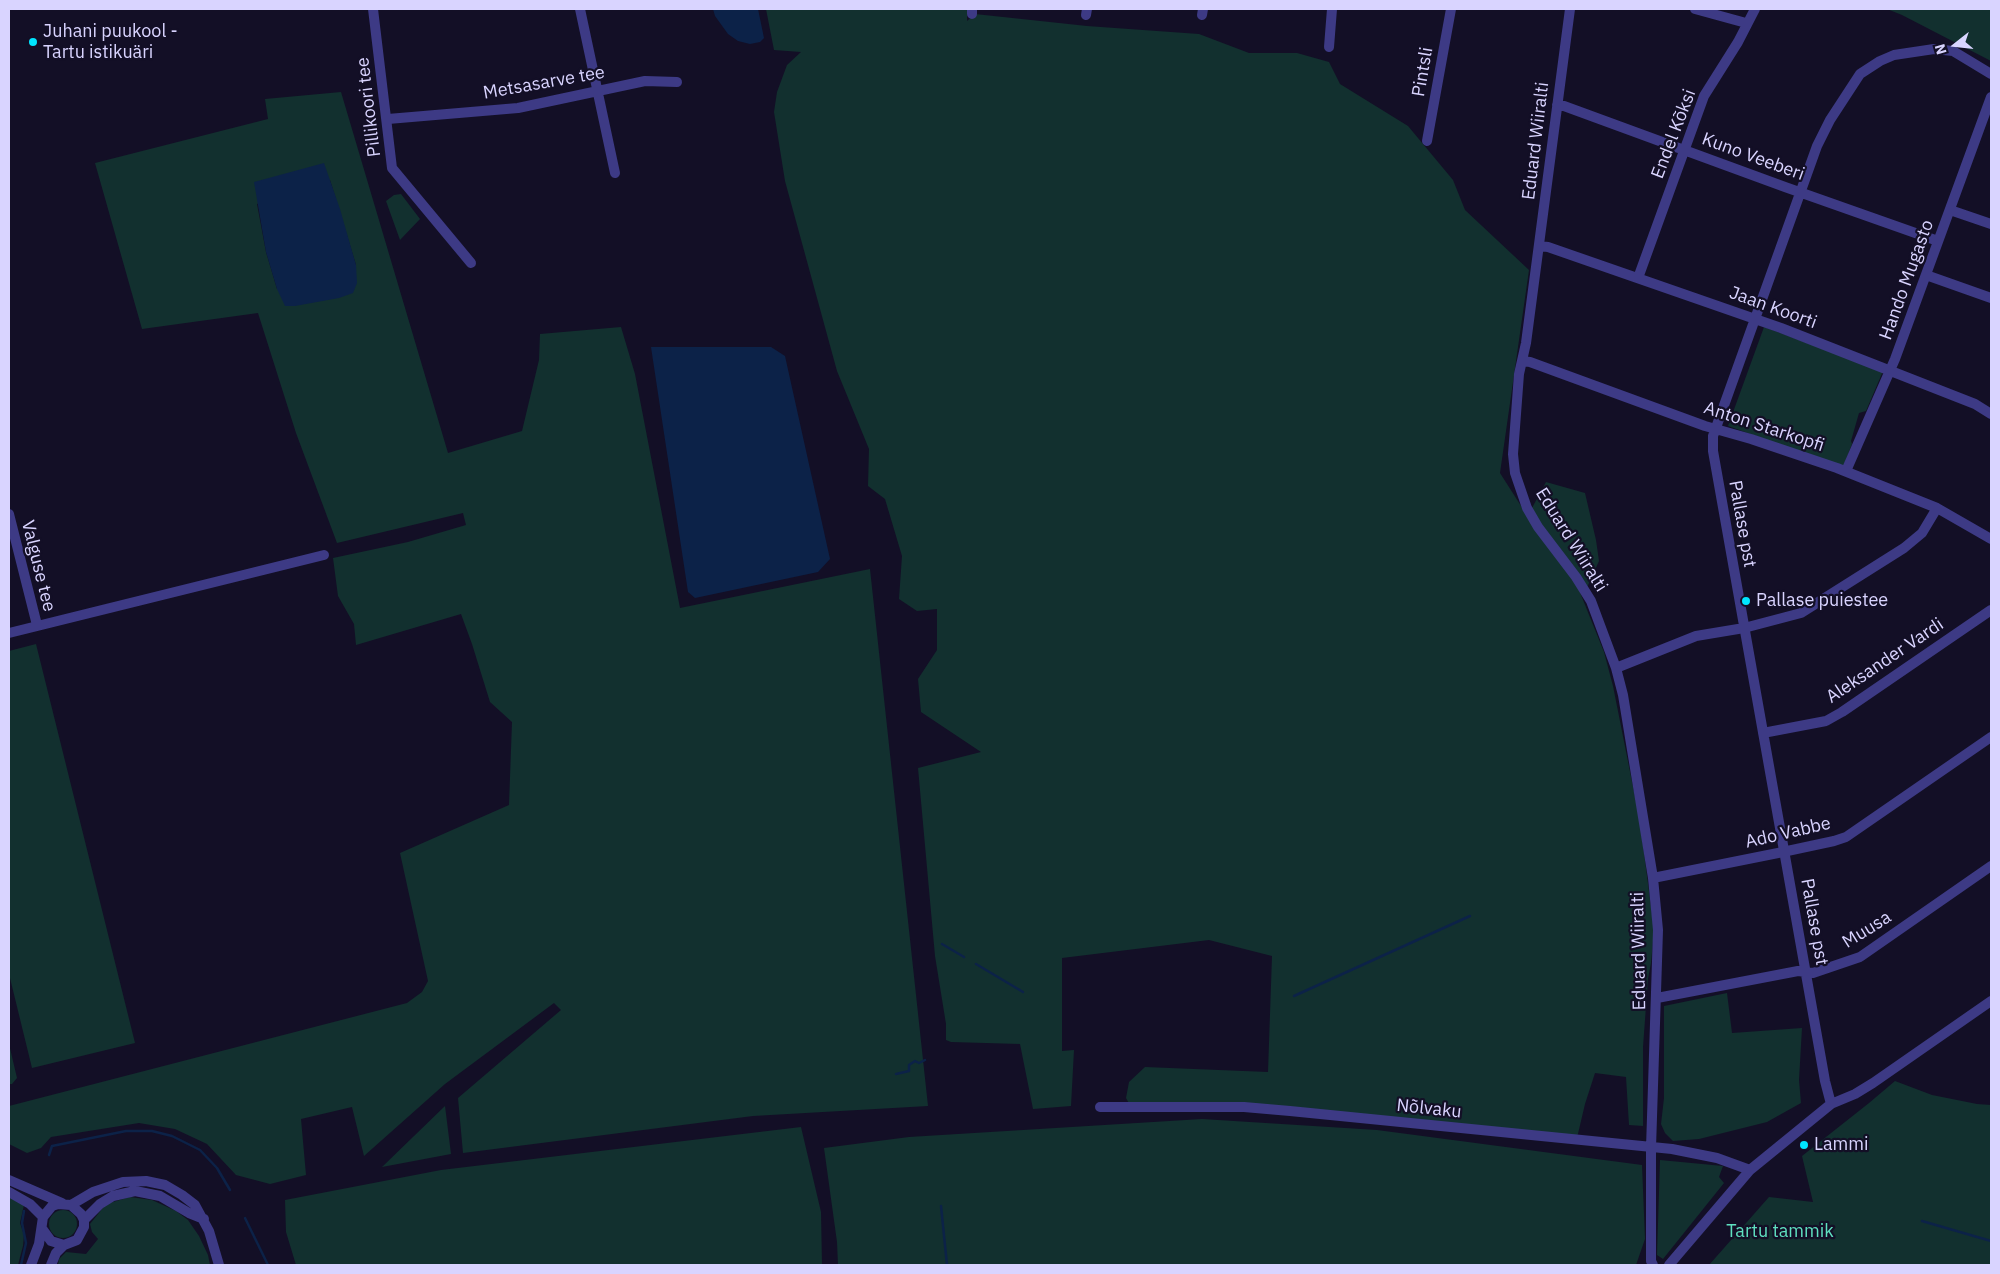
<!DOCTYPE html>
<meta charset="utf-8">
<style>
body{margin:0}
#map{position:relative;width:2000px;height:1274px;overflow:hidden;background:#130f26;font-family:"IBM Plex Sans",sans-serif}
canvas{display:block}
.frame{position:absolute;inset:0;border:10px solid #d9d4ff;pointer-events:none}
.north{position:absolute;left:1930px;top:20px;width:50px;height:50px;-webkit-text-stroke:4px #130f26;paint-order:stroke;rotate:254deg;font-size:14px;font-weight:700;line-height:20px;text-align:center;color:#d9d4ff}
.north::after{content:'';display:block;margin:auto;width:18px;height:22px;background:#d9d4ff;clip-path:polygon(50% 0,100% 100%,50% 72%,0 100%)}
</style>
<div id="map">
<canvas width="2000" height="1274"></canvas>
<div class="frame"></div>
<div class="north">N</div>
</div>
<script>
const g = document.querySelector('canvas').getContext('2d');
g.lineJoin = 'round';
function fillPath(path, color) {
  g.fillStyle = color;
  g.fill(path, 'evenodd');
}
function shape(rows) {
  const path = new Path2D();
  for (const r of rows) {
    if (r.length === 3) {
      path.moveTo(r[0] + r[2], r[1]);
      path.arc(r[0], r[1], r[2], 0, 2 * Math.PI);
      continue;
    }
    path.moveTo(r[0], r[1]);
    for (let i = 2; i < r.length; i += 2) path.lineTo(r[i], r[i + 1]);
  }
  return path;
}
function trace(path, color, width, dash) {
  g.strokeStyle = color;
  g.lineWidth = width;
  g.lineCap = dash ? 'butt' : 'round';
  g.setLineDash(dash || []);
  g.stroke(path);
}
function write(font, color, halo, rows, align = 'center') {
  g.font = font + ' "IBM Plex Sans",sans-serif';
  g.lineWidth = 4.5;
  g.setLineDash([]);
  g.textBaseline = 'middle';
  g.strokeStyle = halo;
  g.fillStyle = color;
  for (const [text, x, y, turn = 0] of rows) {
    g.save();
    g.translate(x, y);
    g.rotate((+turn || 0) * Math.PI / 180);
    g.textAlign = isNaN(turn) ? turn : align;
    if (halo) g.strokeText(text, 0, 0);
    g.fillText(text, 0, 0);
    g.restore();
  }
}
const green = shape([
 [766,9,967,9,967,21,975,14,1087,26,1199,34,1249,53,1297,53,1329,62,1340,84,1408,126,1453,180,1465,210,1529,270,1500,473,1530,520,1532,508,1546,482,1585,493,1596,540,1599,561,1584,594,1577,585,1604,652,1613,686,1640,822,1654,930,1651,963,1648,979,1643,1047,1643,1126,1629,1125,1626,1077,1595,1073,1585,1104,1577,1138,1264,1107,1131,1107,1126,1098,1129,1082,1145,1067,1268,1072,1272,956,1209,940,1062,958,1062,1051,1074,1050,1071,1106,1033,1109,1020,1044,951,1042,946,1040,946,1024,935,956,918,768,981,752,921,712,918,679,937,650,937,609,917,611,899,599,902,556,885,499,868,486,869,449,837,371,785,181,774,112,777,92,787,65,801,52,774,50],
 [1887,9,1991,9,1991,61,1902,15],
 [341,92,448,453,522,431,539,360,540,334,621,327,635,374,680,608,870,569,928,1106,753,1116,463,1153,458,1098,561,1010,554,1003,445,1084,364,1156,352,1107,301,1119,306,1175,270,1184,236,1175,207,1144,175,1129,139,1123,51,1137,41,1148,27,1153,9,1144,9,1106,407,1003,422,992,428,981,400,853,509,805,512,722,490,702,472,644,461,614,356,645,354,624,338,596,333,558,408,542,466,525,463,513,337,543,296,433,258,313,142,329,95,163,268,119,265,99],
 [330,180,356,265,277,289,266,252,257,204],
 [401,194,420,219,400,240,386,201,394,195],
 [1764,327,1883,371,1866,411,1859,413,1851,441,1852,444,1843,467,1728,426],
 [36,644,135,1043,32,1068,9,974,9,651],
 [1727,993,1732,1033,1802,1028,1799,1080,1801,1103,1767,1122,1699,1139,1673,1141,1665,1133,1661,1124,1664,1098,1664,1006],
 [9,1044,17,1078,12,1084,9,1084],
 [1895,1081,1932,1095,1977,1104,1991,1105,1991,1265,1709,1265,1769,1197,1813,1202,1802,1156,1869,1103],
 [445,1106,451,1154,382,1167],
 [1202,1119,1377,1130,1642,1165,1645,1239,1636,1265,838,1265,837,1242,824,1148,909,1137],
 [801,1127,821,1212,822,1265,296,1265,286,1232,285,1200,441,1170],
 [1660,1160,1723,1166,1719,1177,1724,1183,1663,1259,1657,1255],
 [9,1197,24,1205,20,1223,24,1235,23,1246,18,1265,9,1265],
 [130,1197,152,1200,176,1211,188,1220,199,1236,208,1255,210,1265,58,1265,59,1259,66,1252,86,1254,98,1239,92,1232,90,1224,106,1204],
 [63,1224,14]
]);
const water = shape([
 [713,9,758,9,764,38,760,42,750,44,738,41,728,34,715,16],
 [324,163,340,209,356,265,357,283,353,293,339,298,295,306,285,306,277,289,266,252,254,182],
 [651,347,771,347,785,356,830,559,818,572,695,598,688,592]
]);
const stream = shape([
 [942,944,964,957],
 [976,964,1023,992],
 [1294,996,1470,916],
 [896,1074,909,1071,909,1065,915,1061,919,1063,925,1060],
 [49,1155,52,1146,126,1131,152,1131,172,1136,200,1150,217,1168,230,1190],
 [941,1206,947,1265],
 [245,1218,268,1265],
 [1922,1221,1991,1241],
 [21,1265,26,1243,22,1223,24,1211]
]);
const minor = shape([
 [373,9,392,168,471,263],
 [580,9,615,173],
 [972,9,972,14],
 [1570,9,1526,343,1519,374,1513,454,1515,473,1527,508,1538,527,1576,577,1591,601,1616,668,1623,695,1653,878,1658,930,1651,1148,1651,1261,1653,1265],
 [1695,9,1746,23],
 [1086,15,1087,9],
 [1202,15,1203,9],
 [1329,47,1332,9],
 [1557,105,1564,106,1785,187,1938,241],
 [388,119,518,108,645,81,677,82],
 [1427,141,1451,9],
 [1950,210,1991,224],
 [1539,246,1548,247,1781,328,1975,404,1991,414],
 [1926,275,1991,298],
 [1638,278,1704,96,1738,42,1755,9],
 [1522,361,1530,362,1705,426,1751,439,1837,468,1937,508,1991,539],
 [1846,471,1895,359,1991,97],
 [9,514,37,625],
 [9,633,324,555],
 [1616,668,1696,636,1744,628,1801,613,1904,548,1922,533,1937,508],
 [1763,733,1826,721,1842,712,1991,610],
 [1653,878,1778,853,1834,841,1846,837,1991,737],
 [1657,998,1798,971,1813,973,1860,957,1991,866],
 [1831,1104,1825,1081,1713,451,1713,436,1817,146,1830,120,1860,74,1880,61,1894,55,1934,49,1953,51,1991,74],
 [1100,1107,1244,1107,1290,1111,1672,1149,1717,1158,1750,1170],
 [9,1180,62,1203],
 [9,1192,30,1204,43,1217],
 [71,1205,93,1192,123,1182,146,1181,165,1185,182,1195,195,1205,209,1231,219,1265],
 [84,1220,100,1204,113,1196,135,1191,160,1196,189,1213,204,1219],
 [31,1265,39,1244,43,1217,52,1206,58,1204,71,1205,81,1214,84,1220,84,1227,77,1240,64,1245,51,1241,43,1230],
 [51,1265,56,1253,64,1245],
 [1669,1265,1750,1170,1831,1104,1855,1094,1873,1083,1991,1001]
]);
const markers = [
 [33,42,5,"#00e5ff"],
 [1746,601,5,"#00e5ff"],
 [1804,1145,5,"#00e5ff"]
];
const poiNames = [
 ["Juhani puukool -",43,32],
 ["Tartu istikuäri",43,53],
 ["Pallase puiestee",1756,601],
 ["Lammi",1814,1145]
];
const streetNames = [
 ["Pintsli",1423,72,-80],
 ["Metsasarve tee",544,83,-10],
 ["Pillikoori tee",369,107,-97],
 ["Endel Kõksi",1674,134,-69],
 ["Eduard Wiiralti",1536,141,-83],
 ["Kuno Veeberi",1753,157,20],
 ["Hando Mugasto",1907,280,-70],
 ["Jaan Koorti",1773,308,20],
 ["Anton Starkopfi",1764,427,18],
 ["Pallase pst",1742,524,80],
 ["Eduard Wiiralti",1571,540,58],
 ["Valguse tee",38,566,76],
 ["Aleksander Vardi",1885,661,-34],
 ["Ado Vabbe",1788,833,-13],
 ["Pallase pst",1814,922,80],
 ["Muusa",1867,930,-32],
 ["Eduard Wiiralti",1639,951,-91],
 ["Nõlvaku",1429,1109,6]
];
const parkNames = [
 ["Tartu tammik",1780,1232]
];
fillPath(green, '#12302f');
fillPath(water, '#0c2248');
trace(stream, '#0c2248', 2.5);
trace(minor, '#3d3a85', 10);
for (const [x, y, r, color] of markers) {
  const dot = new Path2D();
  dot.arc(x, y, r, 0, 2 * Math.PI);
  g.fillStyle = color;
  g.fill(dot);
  trace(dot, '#130f26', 2);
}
write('18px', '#d9d4ff', '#130f26', poiNames, 'left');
write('18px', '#d9d4ff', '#130f26', streetNames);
write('18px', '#5fe0c0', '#130f26', parkNames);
</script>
